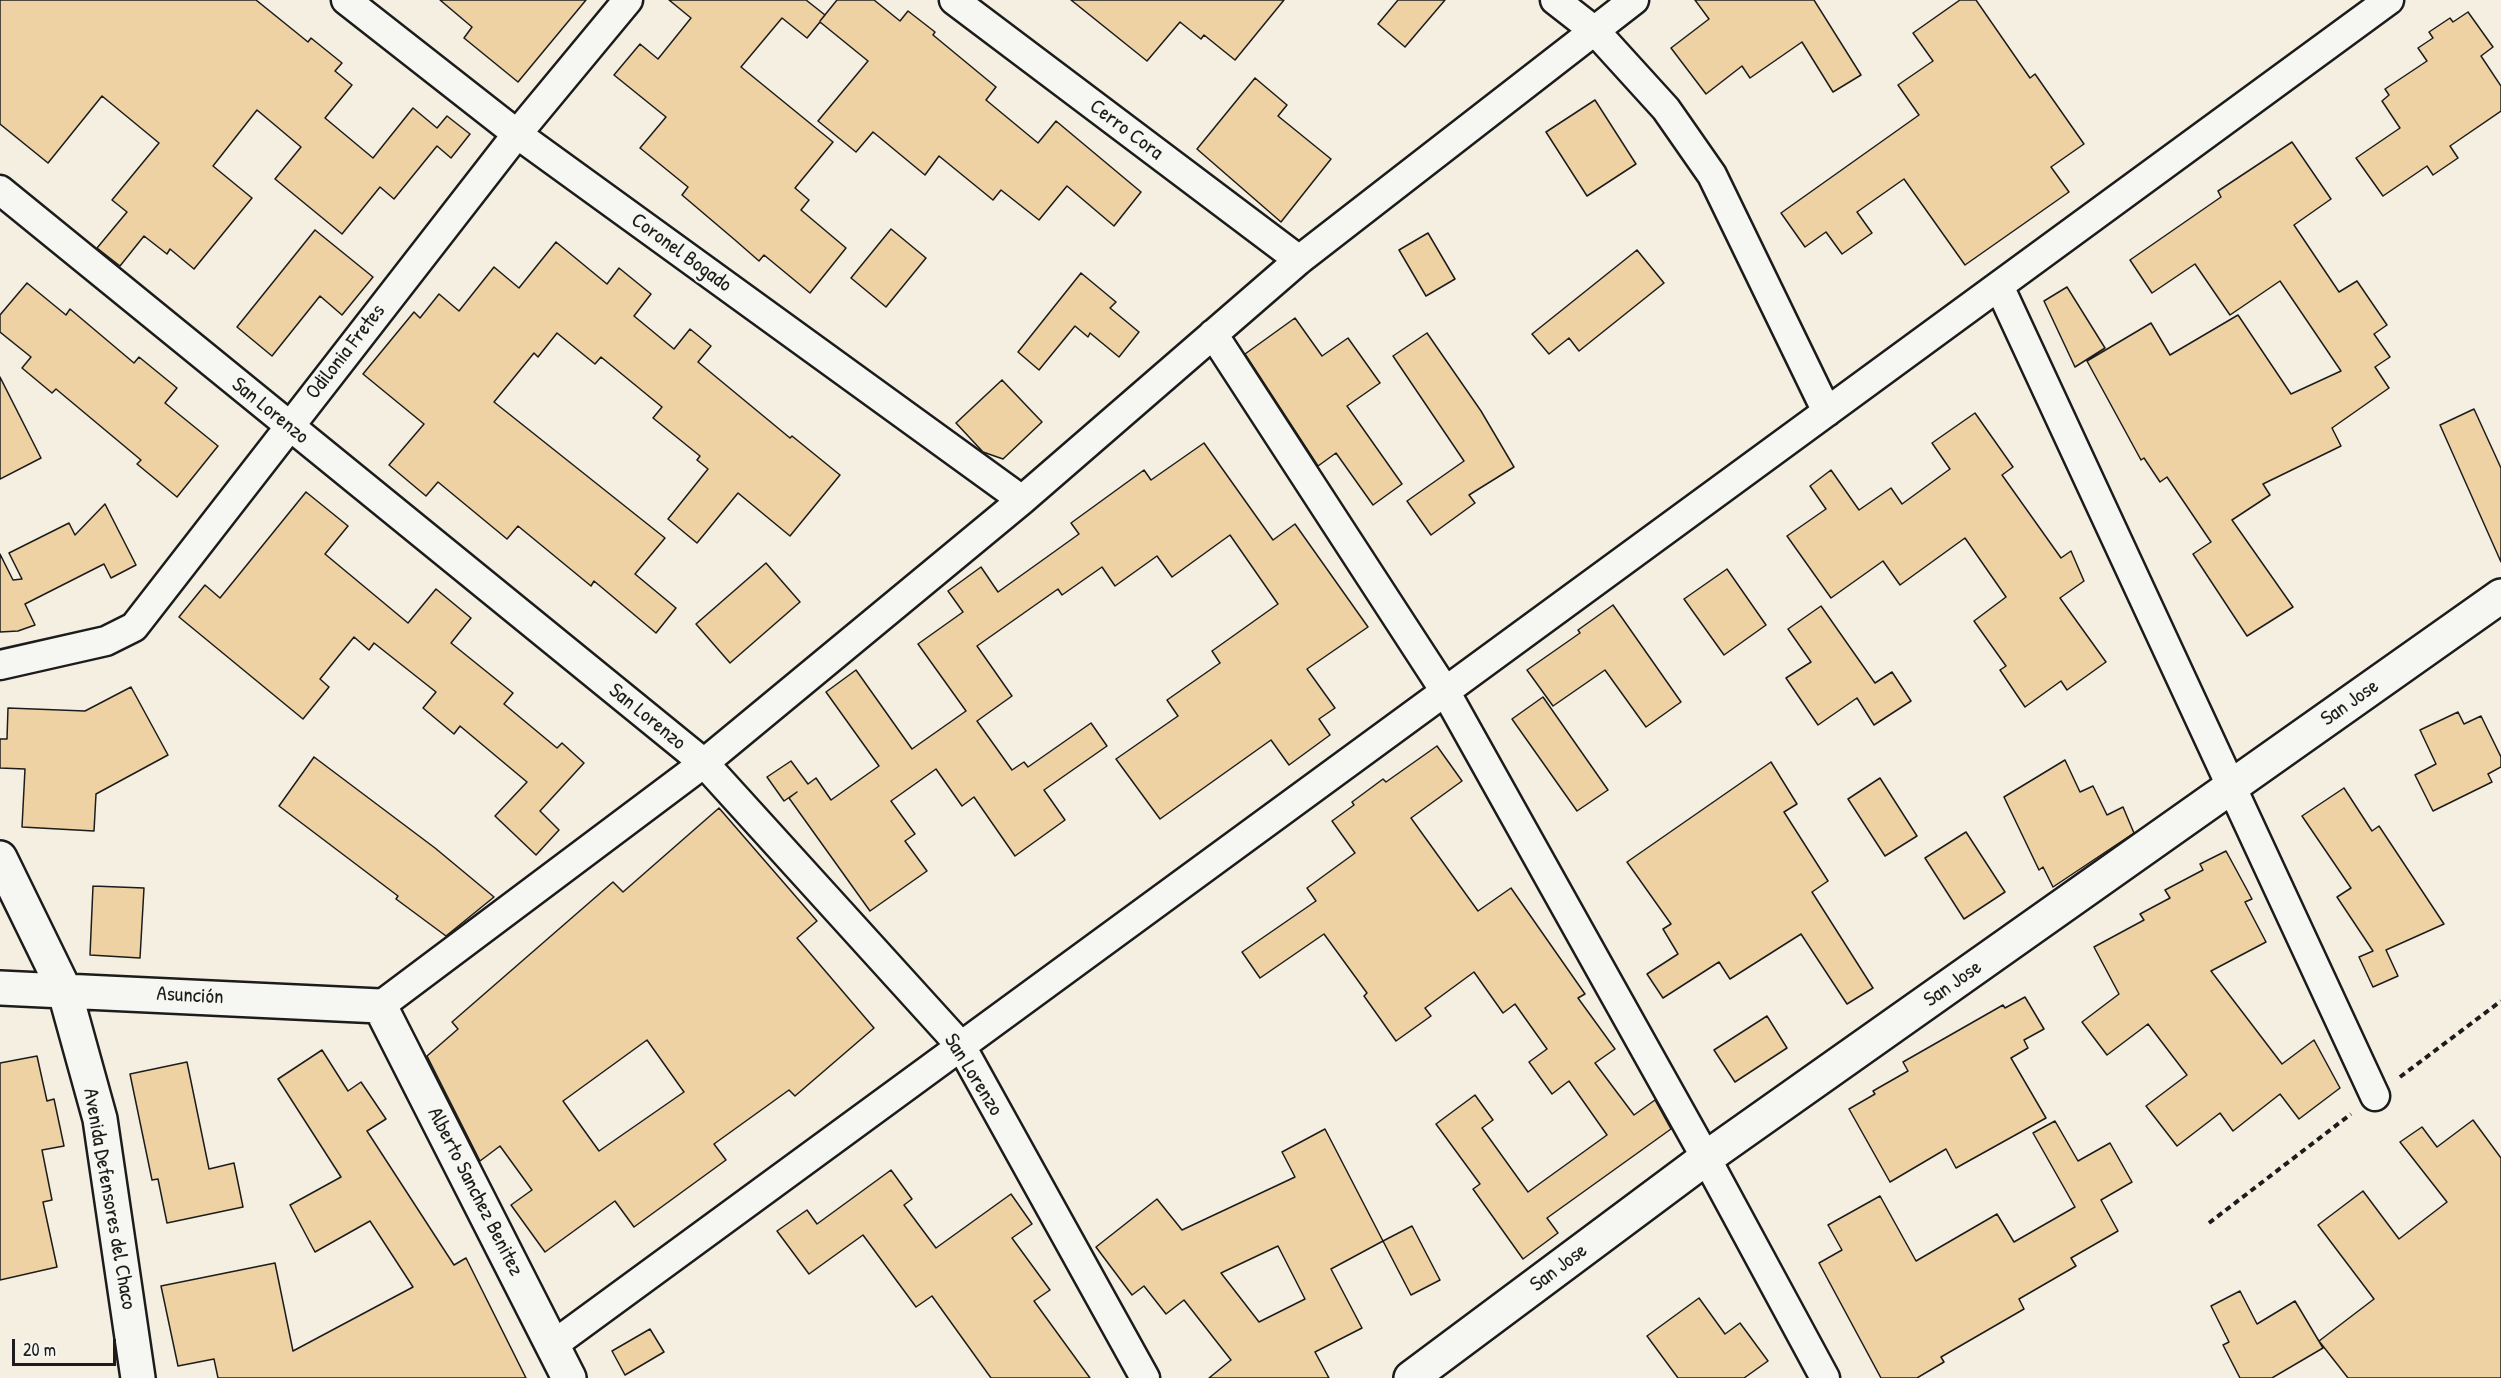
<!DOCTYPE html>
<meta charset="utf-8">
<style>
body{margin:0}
#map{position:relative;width:2501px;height:1378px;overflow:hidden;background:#f5efe2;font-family:"Patrick Hand",sans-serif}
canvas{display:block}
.scale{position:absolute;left:12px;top:1339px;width:104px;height:27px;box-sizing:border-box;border:3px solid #1c1c1c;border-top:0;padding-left:8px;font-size:18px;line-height:21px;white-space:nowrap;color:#1c1c1c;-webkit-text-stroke:4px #f6f6f2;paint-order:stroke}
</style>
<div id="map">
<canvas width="2501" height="1378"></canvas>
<div class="scale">20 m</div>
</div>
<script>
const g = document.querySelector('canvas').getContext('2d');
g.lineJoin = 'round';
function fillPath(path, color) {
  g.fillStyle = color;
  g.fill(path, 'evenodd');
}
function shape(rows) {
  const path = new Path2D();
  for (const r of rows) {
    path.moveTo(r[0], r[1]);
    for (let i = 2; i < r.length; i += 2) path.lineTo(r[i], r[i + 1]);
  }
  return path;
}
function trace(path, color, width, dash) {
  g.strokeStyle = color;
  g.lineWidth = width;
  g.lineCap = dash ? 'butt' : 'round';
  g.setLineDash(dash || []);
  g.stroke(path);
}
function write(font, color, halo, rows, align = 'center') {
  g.font = font + ' "Patrick Hand",sans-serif';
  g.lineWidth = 4.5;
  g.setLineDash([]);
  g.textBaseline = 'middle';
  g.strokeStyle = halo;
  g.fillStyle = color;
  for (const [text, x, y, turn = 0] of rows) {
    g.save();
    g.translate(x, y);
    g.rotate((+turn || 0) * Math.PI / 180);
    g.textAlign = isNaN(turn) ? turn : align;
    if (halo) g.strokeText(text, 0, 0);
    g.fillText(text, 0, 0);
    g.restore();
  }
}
const building = shape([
 [0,0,256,0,308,42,311,38,342,63,335,71,352,85,325,118,373,158,413,108,437,128,447,116,470,134,451,158,437,146,394,199,380,187,342,234,275,179,301,147,257,110,213,166,252,198,194,269,170,249,167,254,144,236,120,266,97,248,127,212,112,200,159,143,102,96,48,163,0,124,0,0],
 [440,0,586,0,518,82,464,38,472,27,440,0],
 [669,0,806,0,825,15,820,21,837,0,874,0,900,21,908,11,935,32,933,35,996,87,986,100,1038,143,1056,121,1141,192,1114,226,1067,186,1039,220,1001,190,993,200,939,156,925,175,873,132,856,152,818,121,868,61,820,22,807,38,782,18,741,67,833,142,795,188,809,200,801,210,846,248,810,293,764,255,759,261,735,240,682,195,688,187,640,148,666,117,614,75,640,44,658,59,691,18,669,0],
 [1071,0,1284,0,1235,60,1204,35,1201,39,1180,22,1147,61,1071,0],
 [1398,0,1445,0,1405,47,1378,24,1398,0],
 [1695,0,1814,0,1861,75,1833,92,1802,42,1750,78,1742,66,1706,94,1671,48,1709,19,1695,0],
 [1960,0,1976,0,2030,78,2035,74,2084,144,2051,167,2069,192,1965,265,1904,179,1857,212,1872,233,1842,254,1826,232,1805,247,1781,213,1919,115,1898,85,1933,61,1913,33,1960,0],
 [2468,12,2493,47,2481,56,2501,86,2501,111,2450,146,2458,158,2433,175,2427,166,2383,196,2356,158,2400,128,2382,101,2389,95,2385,89,2427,61,2418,48,2433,38,2429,32,2450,18,2453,22,2468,12],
 [1255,78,1287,105,1278,116,1331,159,1281,222,1197,149,1255,78],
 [1595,100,1636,164,1587,196,1546,132,1595,100],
 [2292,142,2331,199,2294,225,2339,292,2357,281,2387,325,2374,334,2390,357,2375,367,2389,388,2332,428,2341,446,2263,484,2270,495,2232,520,2293,607,2247,636,2193,554,2211,542,2167,477,2160,482,2144,458,2141,460,2087,361,2151,323,2170,355,2238,315,2291,394,2341,371,2280,281,2230,315,2195,264,2152,293,2130,260,2221,197,2218,191,2292,142],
 [891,229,926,258,886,307,851,278,891,229],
 [315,230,373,277,342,315,320,296,272,356,237,327,315,230],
 [1428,233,1455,279,1426,296,1399,250,1428,233],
 [556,242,607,284,619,268,651,294,634,316,674,349,690,329,711,346,698,362,790,438,792,436,840,475,790,536,738,493,697,543,668,519,708,469,697,460,700,456,653,418,662,407,601,357,595,364,557,333,538,357,534,353,494,402,665,538,635,574,676,608,656,633,594,581,591,586,518,526,507,539,438,482,426,496,389,465,424,424,363,374,414,312,420,318,439,294,459,311,494,267,519,288,556,242],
 [1637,250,1664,283,1579,351,1569,338,1549,354,1532,334,1637,250],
 [1081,273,1116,302,1110,308,1139,332,1119,357,1090,333,1088,337,1075,326,1039,370,1018,352,1081,273],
 [27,283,66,315,70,309,134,363,139,357,177,388,165,403,218,446,177,497,137,464,141,460,56,389,52,393,22,368,31,357,0,332,0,315,27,283],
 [2067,287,2105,348,2075,367,2044,301,2067,287],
 [1295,318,1322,356,1348,338,1380,383,1347,406,1402,484,1373,505,1336,453,1318,466,1245,354,1295,318],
 [1427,333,1481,411,1514,467,1469,495,1475,503,1431,535,1407,501,1464,461,1393,356,1427,333],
 [0,377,41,458,0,479,0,377],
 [1002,380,1042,422,1003,459,983,452,956,423,1002,380],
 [2474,409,2501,468,2501,562,2440,425,2474,409],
 [1975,413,2013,467,2002,475,2061,558,2071,551,2084,581,2060,598,2106,662,2067,690,2061,681,2025,707,2000,670,2006,666,1974,621,2006,597,1965,538,1900,585,1883,561,1831,598,1787,536,1826,509,1810,486,1831,470,1859,510,1891,488,1902,504,1950,469,1932,443,1975,413],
 [1204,443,1273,540,1295,524,1368,627,1307,669,1335,708,1319,719,1330,735,1289,765,1271,740,1160,819,1116,759,1178,716,1167,700,1220,663,1212,651,1278,604,1230,535,1172,577,1157,556,1115,586,1102,567,1062,595,1058,589,977,646,1012,696,977,721,1012,770,1024,762,1028,767,1091,723,1107,746,1044,790,1065,820,1015,856,974,797,962,806,936,769,891,801,915,834,905,841,927,871,870,911,789,798,797,792,784,801,767,777,791,761,808,784,816,778,831,800,879,766,826,692,856,670,912,749,966,711,918,644,963,612,948,591,981,567,998,592,1079,534,1071,523,1144,470,1151,480,1204,443],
 [306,492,348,526,325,554,408,623,436,589,471,618,451,643,513,693,504,704,557,748,562,743,584,763,540,811,559,830,536,855,495,816,527,782,460,726,454,734,423,708,436,692,374,643,369,650,354,637,320,679,329,687,303,719,179,617,205,585,220,598,306,492],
 [105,504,136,565,111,578,104,564,25,604,35,625,18,631,0,632,0,554,13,580,22,579,9,553,69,523,75,535,105,504],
 [766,563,800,602,730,663,696,624,766,563],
 [1727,569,1766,625,1724,655,1684,599,1727,569],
 [1613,605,1681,702,1646,727,1605,670,1553,706,1527,670,1580,633,1578,630,1613,605],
 [1821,606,1875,683,1892,672,1911,701,1874,725,1857,698,1818,725,1786,678,1811,662,1788,629,1821,606],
 [131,687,168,755,96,794,94,831,22,827,25,769,0,768,0,739,7,739,8,708,85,711,131,687],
 [1543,697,1608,790,1577,811,1512,719,1543,697],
 [2458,712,2464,724,2481,716,2501,757,2501,767,2488,774,2492,782,2433,811,2415,775,2436,764,2420,730,2458,712],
 [1437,746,1462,781,1411,818,1478,911,1511,888,1585,994,1578,998,1615,1049,1595,1063,1634,1115,1655,1100,1671,1129,1547,1218,1558,1233,1523,1259,1473,1189,1480,1184,1436,1124,1475,1095,1493,1120,1482,1128,1528,1192,1607,1135,1569,1081,1552,1094,1529,1062,1547,1049,1515,1004,1503,1013,1474,972,1425,1008,1431,1016,1396,1041,1364,996,1367,993,1324,934,1260,978,1242,952,1316,901,1307,888,1355,853,1332,821,1354,805,1352,802,1383,779,1386,782,1437,746],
 [314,757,435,848,494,897,446,936,396,899,398,896,279,806,314,757],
 [2065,760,2080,792,2093,786,2107,815,2123,807,2134,833,2053,887,2043,867,2039,870,2004,797,2065,760],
 [1771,762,1797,804,1784,812,1828,881,1812,892,1873,988,1847,1004,1801,934,1730,979,1719,962,1663,998,1647,974,1678,954,1663,929,1671,924,1627,862,1771,762],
 [1880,778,1917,836,1885,856,1848,799,1880,778],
 [2344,788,2372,831,2379,826,2444,924,2386,950,2398,976,2373,987,2359,957,2373,951,2337,897,2351,888,2302,816,2344,788],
 [719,808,817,921,797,938,874,1028,795,1096,789,1090,714,1144,726,1160,634,1227,615,1201,545,1252,511,1205,532,1190,500,1146,480,1161,427,1056,458,1029,452,1022,613,882,623,892,719,808],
 [647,1040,684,1092,599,1151,563,1101,647,1040],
 [1966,832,2005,892,1964,919,1925,858,1966,832],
 [2226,851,2252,899,2245,902,2266,942,2211,971,2282,1064,2314,1040,2340,1088,2299,1119,2280,1094,2233,1131,2220,1113,2177,1146,2146,1106,2187,1075,2148,1024,2107,1055,2082,1022,2119,994,2094,947,2144,920,2140,914,2170,898,2165,890,2203,870,2200,864,2226,851],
 [93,886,144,888,140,958,90,955,93,886],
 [2025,997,2044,1029,2024,1040,2028,1048,2011,1058,2046,1118,1956,1168,1946,1149,1890,1182,1849,1109,1875,1094,1873,1091,1908,1071,1903,1062,2003,1005,2005,1008,2025,997],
 [1767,1016,1787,1048,1735,1082,1714,1050,1767,1016],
 [322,1050,348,1091,361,1082,386,1119,367,1131,454,1265,466,1258,526,1378,218,1378,214,1359,178,1366,161,1286,275,1263,293,1351,413,1287,370,1221,315,1252,290,1205,341,1177,278,1079,322,1050],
 [37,1056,47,1101,54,1099,64,1146,42,1150,52,1200,43,1202,57,1267,0,1280,0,1063,37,1056],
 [187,1062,209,1169,234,1163,243,1207,167,1223,158,1179,152,1180,130,1074,187,1062],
 [2473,1120,2501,1158,2501,1378,2348,1378,2319,1341,2374,1299,2318,1225,2363,1191,2399,1239,2447,1202,2400,1142,2422,1127,2437,1147,2473,1120],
 [2055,1121,2078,1161,2110,1143,2132,1182,2101,1200,2118,1231,2071,1258,2076,1266,2019,1299,2024,1309,1941,1357,1944,1362,1917,1378,1881,1378,1819,1263,1842,1250,1828,1225,1880,1196,1916,1261,1997,1214,2014,1242,2075,1207,2033,1133,2055,1121],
 [1325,1129,1383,1241,1331,1269,1362,1328,1315,1352,1329,1378,1209,1378,1231,1360,1184,1300,1166,1314,1144,1286,1132,1295,1096,1247,1157,1199,1182,1230,1295,1177,1282,1152,1325,1129],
 [1278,1246,1305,1299,1259,1322,1221,1273,1278,1246],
 [891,1170,912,1199,904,1205,936,1248,1011,1194,1032,1224,1012,1238,1050,1290,1034,1301,1090,1378,991,1378,932,1296,916,1307,863,1235,809,1274,777,1231,807,1210,817,1224,891,1170],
 [1412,1226,1440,1280,1411,1295,1383,1241,1412,1226],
 [2240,1291,2257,1324,2295,1301,2323,1348,2272,1378,2240,1378,2223,1345,2229,1342,2211,1306,2240,1291],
 [1699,1298,1725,1334,1740,1323,1768,1361,1744,1378,1678,1378,1647,1336,1699,1298],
 [650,1329,664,1352,625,1375,612,1351,650,1329]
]);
const path = shape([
 [2400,1077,2501,1001],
 [2209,1223,2351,1114]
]);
const street = shape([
 [346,0,517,134,1022,500],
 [954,0,1299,260],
 [1555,0,1596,32,1666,109,1712,175,1827,412],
 [0,190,704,763,961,1046,1145,1378],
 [1999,286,2375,1096],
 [1213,334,1445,691,1706,1158,1825,1378],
 [0,665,106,641,134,627,517,134,628,0],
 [380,1006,704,763,1022,500,1299,260,1634,0],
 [553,1345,2389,0]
]);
const secondary = shape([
 [0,858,64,989,100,1119,138,1378],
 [0,988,380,1006,569,1378],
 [1411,1378,1706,1158,2501,596]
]);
const streetNames = [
 ["Cerro Cora",1126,130,37],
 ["Coronel Bogado",681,253,36],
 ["Odilonia Fretes",346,352,-52],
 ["San Lorenzo",270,411,39],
 ["San Jose",2350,703,-35],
 ["San Lorenzo",647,717,39],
 ["San Jose",1953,984,-35],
 ["Asunción",190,996,3],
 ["San Lorenzo",973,1075,58],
 ["Alberto Sanchez Benitez",475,1192,63],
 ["Avenida Defensores del Chaco",109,1199,80],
 ["San Jose",1559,1268,-37]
];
fillPath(building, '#efd2a3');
trace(building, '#1c1c1c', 1.5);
trace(street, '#1c1c1c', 33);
trace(secondary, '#1c1c1c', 38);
trace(path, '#1c1c1c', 4, [6, 4.5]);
trace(street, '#f6f6f2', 28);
trace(secondary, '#f6f6f2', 33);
write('21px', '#1c1c1c', '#f6f6f2', streetNames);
</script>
